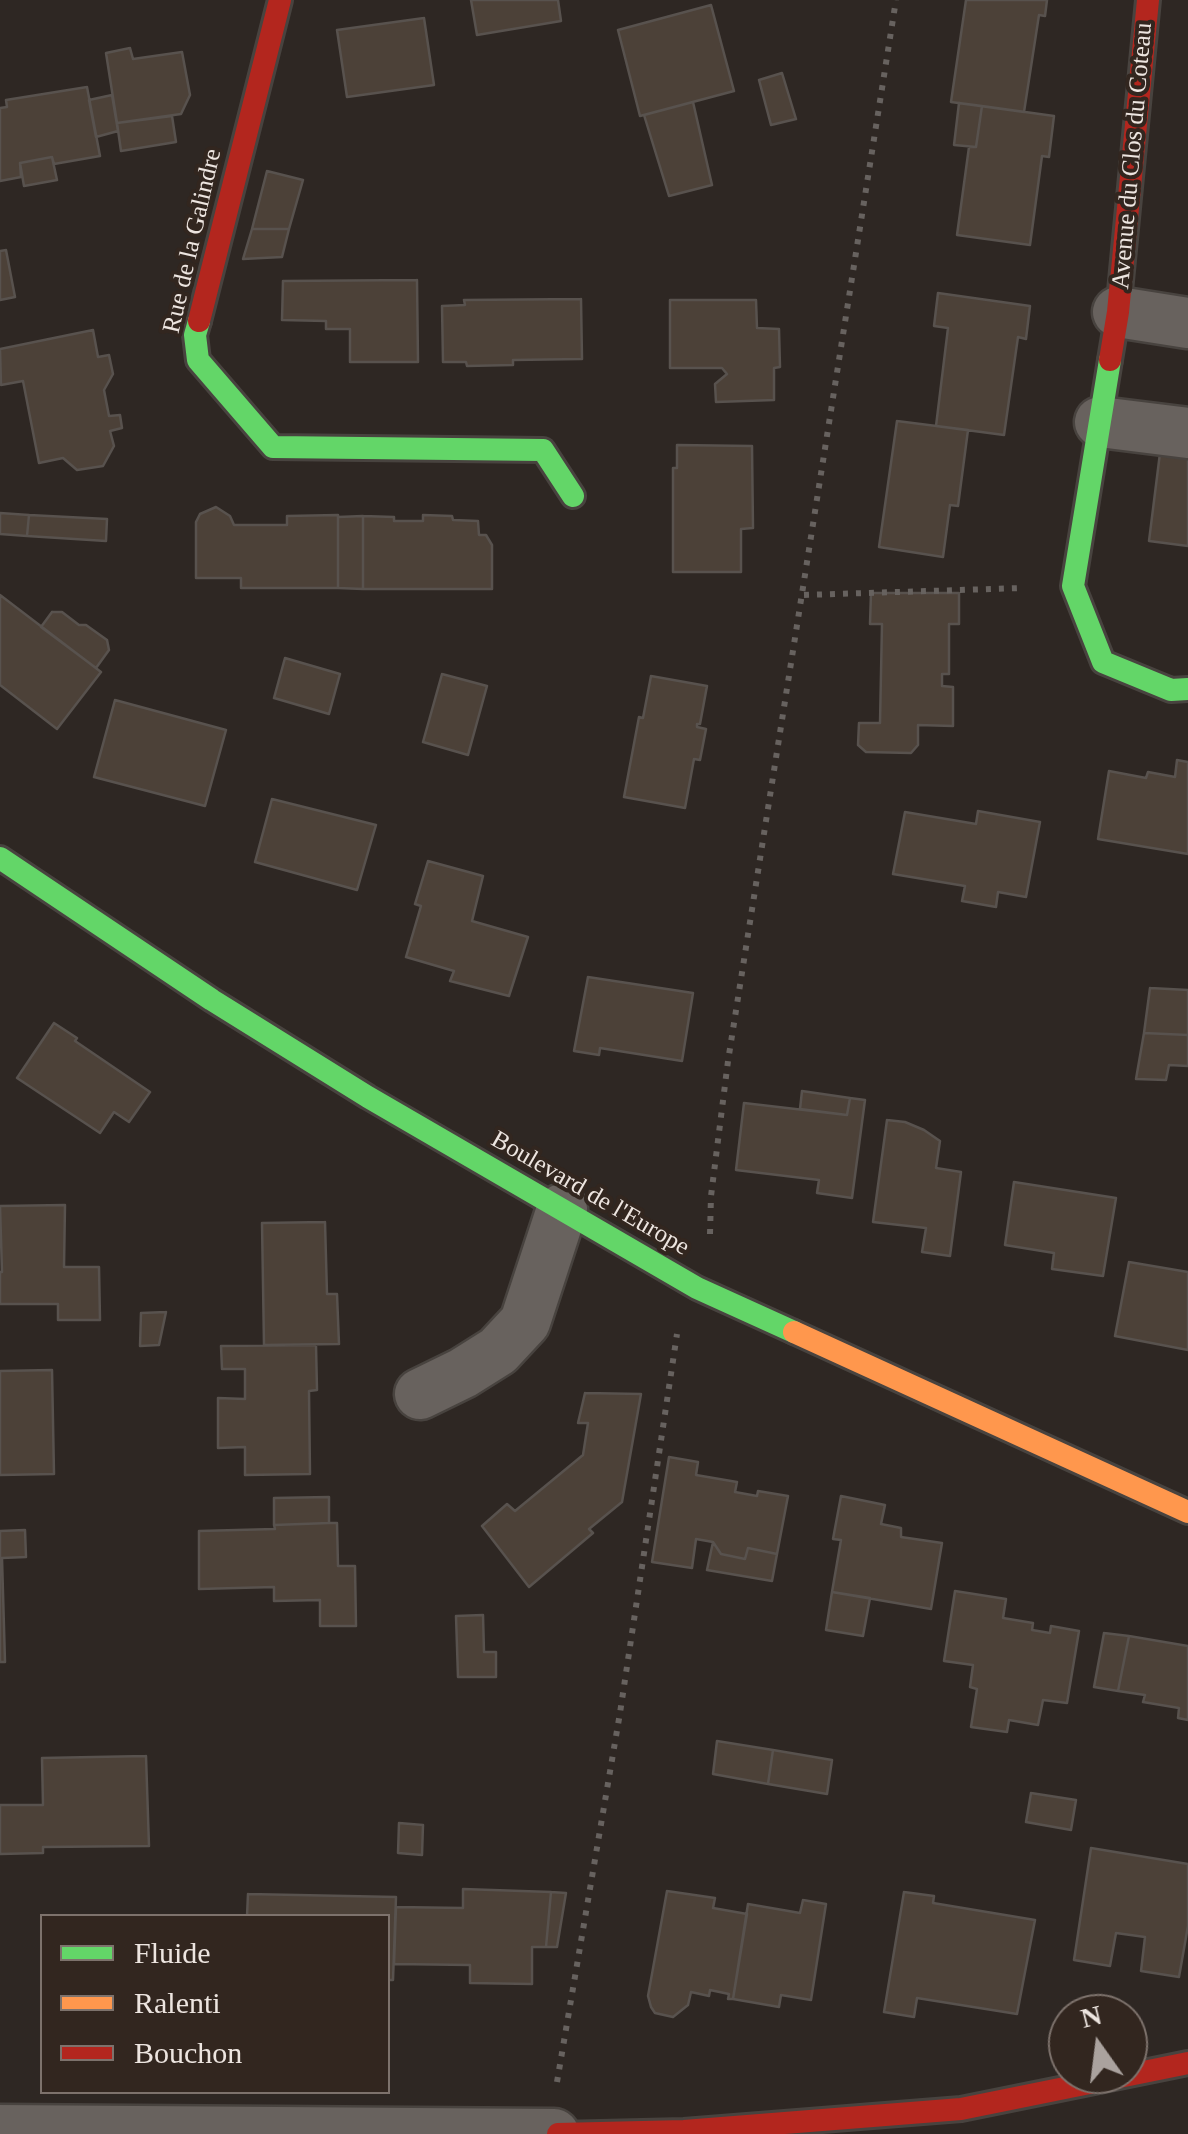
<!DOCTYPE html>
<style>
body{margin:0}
#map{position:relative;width:1188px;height:2134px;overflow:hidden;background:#2e2723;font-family:Georgia,serif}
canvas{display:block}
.legend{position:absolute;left:40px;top:1914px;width:350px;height:180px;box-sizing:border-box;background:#32261f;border:2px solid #7d726c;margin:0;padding:12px 18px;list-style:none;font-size:30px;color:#ede5e0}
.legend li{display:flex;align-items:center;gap:20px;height:50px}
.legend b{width:50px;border:2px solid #7d726c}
.north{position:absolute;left:1048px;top:1994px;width:100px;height:100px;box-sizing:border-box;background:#32261f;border:2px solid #7d726c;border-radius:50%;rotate:346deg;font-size:28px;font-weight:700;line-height:40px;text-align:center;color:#ede5e0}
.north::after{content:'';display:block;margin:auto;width:35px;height:45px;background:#aaa29e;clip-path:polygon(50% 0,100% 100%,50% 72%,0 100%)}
</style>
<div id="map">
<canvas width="1188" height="2134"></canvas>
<ul class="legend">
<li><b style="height:12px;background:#63d668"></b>Fluide</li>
<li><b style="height:12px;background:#ff974d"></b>Ralenti</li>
<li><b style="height:12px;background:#b3261e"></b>Bouchon</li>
</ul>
<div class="north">N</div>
</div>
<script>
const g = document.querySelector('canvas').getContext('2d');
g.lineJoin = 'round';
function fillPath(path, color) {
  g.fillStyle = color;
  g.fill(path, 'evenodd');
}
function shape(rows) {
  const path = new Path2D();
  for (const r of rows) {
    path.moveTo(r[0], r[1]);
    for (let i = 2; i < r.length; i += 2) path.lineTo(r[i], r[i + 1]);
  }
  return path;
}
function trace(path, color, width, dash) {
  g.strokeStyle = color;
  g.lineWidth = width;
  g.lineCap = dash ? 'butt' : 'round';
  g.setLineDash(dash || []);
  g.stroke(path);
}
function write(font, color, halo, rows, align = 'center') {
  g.font = font + ' Georgia,serif';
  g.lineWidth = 8;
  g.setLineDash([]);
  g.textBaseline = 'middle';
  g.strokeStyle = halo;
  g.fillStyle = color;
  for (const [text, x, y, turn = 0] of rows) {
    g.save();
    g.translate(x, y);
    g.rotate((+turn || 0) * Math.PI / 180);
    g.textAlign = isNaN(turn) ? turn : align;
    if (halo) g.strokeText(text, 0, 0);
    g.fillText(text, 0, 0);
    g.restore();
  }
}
const building = shape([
 [471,0,558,0,561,21,477,35,471,0],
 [966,0,1047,0,1045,16,1039,15,1024,112,951,102,966,0],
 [711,5,734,91,640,116,618,30,711,5],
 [424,18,434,85,347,97,337,30,424,18],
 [130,48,133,59,182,52,190,95,181,114,117,123,106,53,130,48],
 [782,73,796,119,771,125,759,80,782,73],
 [87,87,100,156,54,164,52,157,20,163,21,177,0,181,0,108,7,107,6,100,87,87],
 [112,95,118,131,96,137,89,100,112,95],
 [693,102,712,185,669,196,644,115,693,102],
 [959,103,982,106,976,147,954,145,959,103],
 [982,106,1054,116,1049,157,1042,156,1030,245,957,235,969,147,976,147,982,106],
 [172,116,176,142,121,151,117,123,172,116],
 [52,157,57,180,24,186,20,163,52,157],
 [267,171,303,180,289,229,252,229,267,171],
 [252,229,289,229,282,257,243,259,252,229],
 [6,250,15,297,0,300,0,251,6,250],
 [417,280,418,362,350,362,350,329,326,329,326,321,282,320,283,281,417,280],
 [938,293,1030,306,1026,339,1018,337,1004,435,936,426,948,328,934,326,938,293],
 [581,299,582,359,513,360,513,365,467,366,466,362,443,362,442,306,465,305,464,300,581,299],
 [670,300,756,300,757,328,779,329,780,367,774,368,774,400,716,402,715,384,727,374,722,368,670,368,670,300],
 [93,330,98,357,109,355,113,374,104,390,109,416,120,415,122,428,110,431,114,446,103,466,77,470,63,458,39,463,23,381,1,385,0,349,93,330],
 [897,421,968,430,958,506,950,505,943,557,879,547,897,421],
 [677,445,752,446,753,528,741,529,741,572,673,572,673,468,677,468,677,445],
 [1160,453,1188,457,1188,546,1149,541,1160,453],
 [216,507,230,516,234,525,287,525,287,516,338,515,338,588,241,588,241,578,196,578,196,522,200,514,216,507],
 [0,513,29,515,27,536,0,534,0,513],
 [29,515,107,519,106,541,27,536,29,515],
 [423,515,452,516,453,520,478,521,479,535,486,535,492,545,492,589,363,589,363,516,394,517,394,521,423,521,423,515],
 [363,516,363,589,338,588,338,517,363,516],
 [871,593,959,593,959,624,949,624,949,674,942,674,942,686,953,687,953,726,918,725,918,745,911,753,866,752,858,745,859,723,880,723,882,624,870,624,871,593],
 [0,595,101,672,57,729,0,685,0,595],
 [52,612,62,612,79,625,86,625,107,640,109,650,96,668,41,627,52,612],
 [285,658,340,674,329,714,274,698,285,658],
 [442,674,487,686,468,755,423,742,442,674],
 [651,676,707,686,700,724,697,724,697,727,706,729,700,760,694,759,685,808,624,797,639,717,643,718,651,676],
 [115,700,226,730,205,806,94,777,115,700],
 [1177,760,1188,762,1188,854,1098,839,1109,771,1146,778,1148,772,1175,777,1177,760],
 [272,799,376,825,357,890,255,862,272,799],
 [978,811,1040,822,1026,897,998,892,996,907,962,901,965,886,893,874,905,812,976,824,978,811],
 [428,861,483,876,472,921,528,937,509,996,450,981,454,971,406,957,421,906,415,904,428,861],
 [588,977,693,993,682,1061,600,1048,599,1055,574,1051,588,977],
 [1150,988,1188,990,1188,1035,1144,1033,1150,988],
 [54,1023,77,1038,75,1041,150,1092,129,1122,114,1112,100,1133,17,1078,54,1023],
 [1144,1033,1188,1035,1188,1066,1169,1065,1166,1080,1136,1079,1144,1033],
 [802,1091,850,1098,847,1115,800,1109,802,1091],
 [850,1098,865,1100,852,1198,817,1193,819,1180,736,1170,744,1103,847,1115,850,1098],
 [887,1120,905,1122,924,1130,940,1141,936,1168,961,1172,950,1256,922,1252,926,1228,873,1222,887,1120],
 [1014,1182,1116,1198,1103,1276,1052,1269,1054,1253,1005,1245,1014,1182],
 [65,1205,64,1267,99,1267,100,1320,58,1320,58,1304,0,1304,0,1272,2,1272,0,1206,65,1205],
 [325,1222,327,1294,337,1294,339,1344,264,1345,262,1223,325,1222],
 [1129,1262,1188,1272,1188,1350,1115,1336,1129,1262],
 [166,1312,159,1345,140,1346,141,1313,166,1312],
 [316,1345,317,1390,309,1391,310,1474,245,1475,245,1447,218,1448,218,1398,245,1399,245,1369,222,1369,221,1346,316,1345],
 [52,1370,54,1474,0,1475,0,1371,52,1370],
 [585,1393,641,1394,622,1502,589,1529,593,1533,529,1587,482,1526,507,1504,515,1511,583,1455,588,1423,578,1423,585,1393],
 [669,1457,698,1462,696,1475,737,1482,735,1492,757,1496,758,1491,788,1496,777,1554,748,1548,745,1559,721,1554,713,1542,696,1539,692,1568,652,1562,669,1457],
 [841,1496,885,1505,881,1524,901,1528,901,1537,942,1543,931,1609,832,1592,841,1540,833,1539,841,1496],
 [329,1497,329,1523,274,1525,274,1498,329,1497],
 [329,1523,337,1523,338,1566,355,1566,356,1626,320,1626,320,1600,274,1601,274,1587,199,1589,199,1531,275,1529,274,1525,329,1523],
 [25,1530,26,1557,2,1558,5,1662,0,1662,0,1531,25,1530],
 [713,1542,721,1554,745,1559,748,1548,777,1554,772,1581,707,1570,713,1542],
 [955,1591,1006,1599,1003,1618,1033,1623,1032,1630,1050,1633,1051,1626,1079,1631,1067,1703,1043,1700,1038,1725,1009,1720,1007,1732,971,1727,977,1689,970,1687,973,1665,944,1661,955,1591],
 [832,1592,870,1598,863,1636,826,1630,832,1592],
 [483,1615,484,1652,496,1652,496,1677,458,1677,456,1616,483,1615],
 [1104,1633,1129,1636,1118,1691,1094,1687,1104,1633],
 [1129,1636,1188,1646,1188,1720,1178,1718,1179,1708,1143,1702,1145,1695,1118,1691,1129,1636],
 [717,1741,773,1750,768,1784,713,1774,717,1741],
 [773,1750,832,1760,827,1794,768,1784,773,1750],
 [146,1756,149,1846,43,1847,43,1853,0,1854,0,1805,43,1805,42,1758,146,1756],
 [1031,1793,1076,1800,1071,1830,1026,1822,1031,1793],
 [399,1823,423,1825,422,1855,398,1853,399,1823],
 [1091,1848,1188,1864,1188,1926,1179,1977,1141,1971,1145,1937,1116,1933,1110,1966,1074,1960,1091,1848],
 [463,1889,551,1892,546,1947,532,1947,532,1984,470,1983,470,1965,394,1964,396,1907,463,1908,463,1889],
 [667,1891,715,1898,713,1908,747,1914,733,1999,728,1999,729,1994,710,1990,709,1996,691,1992,688,2005,673,2017,655,2013,651,2007,648,1996,667,1891],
 [551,1892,566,1893,557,1947,546,1947,551,1892],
 [904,1892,934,1896,933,1903,1035,1920,1017,2014,917,1998,914,2017,884,2012,904,1892],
 [248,1894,396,1897,393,1980,388,1980,388,1916,247,1916,248,1894],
 [803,1900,826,1904,811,2000,781,1995,779,2007,733,1999,748,1904,800,1913,803,1900]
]);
const path = shape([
 [804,595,1021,588],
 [710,1234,711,1196,728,1061,896,0],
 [557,2082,620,1713,677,1334]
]);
const street = shape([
 [1118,312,1188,323],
 [1100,422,1188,433],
 [420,1394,463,1373,498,1351,525,1322,562,1209],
 [0,2130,554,2134]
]);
const fast = shape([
 [199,321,195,335,198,360,273,447,543,450,573,496],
 [1110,360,1073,586,1103,662,1171,690,1188,689],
 [0,858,212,1000,368,1097,697,1288,794,1332]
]);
const slow = shape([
 [794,1332,1188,1512]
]);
const jam = shape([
 [199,321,280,0],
 [1110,360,1118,312,1148,0],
 [558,2134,684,2131,961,2109,1188,2063]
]);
const streetNames = [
 ["Avenue du Clos du Coteau",1133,156,-85],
 ["Rue de la Galindre",193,241,-77],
 ["Boulevard de l'Europe",590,1194,30]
];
fillPath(building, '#4c4138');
trace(building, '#58524e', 2.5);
trace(street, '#48433f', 55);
trace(fast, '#48433f', 28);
trace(slow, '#48433f', 28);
trace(jam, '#48433f', 28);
trace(path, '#67625f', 6, [5, 8]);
trace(street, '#68625e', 50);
trace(fast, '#63d668', 22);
trace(slow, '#ff974d', 22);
trace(jam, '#b3261e', 22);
write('25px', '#ede5e0', '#32261f', streetNames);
</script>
